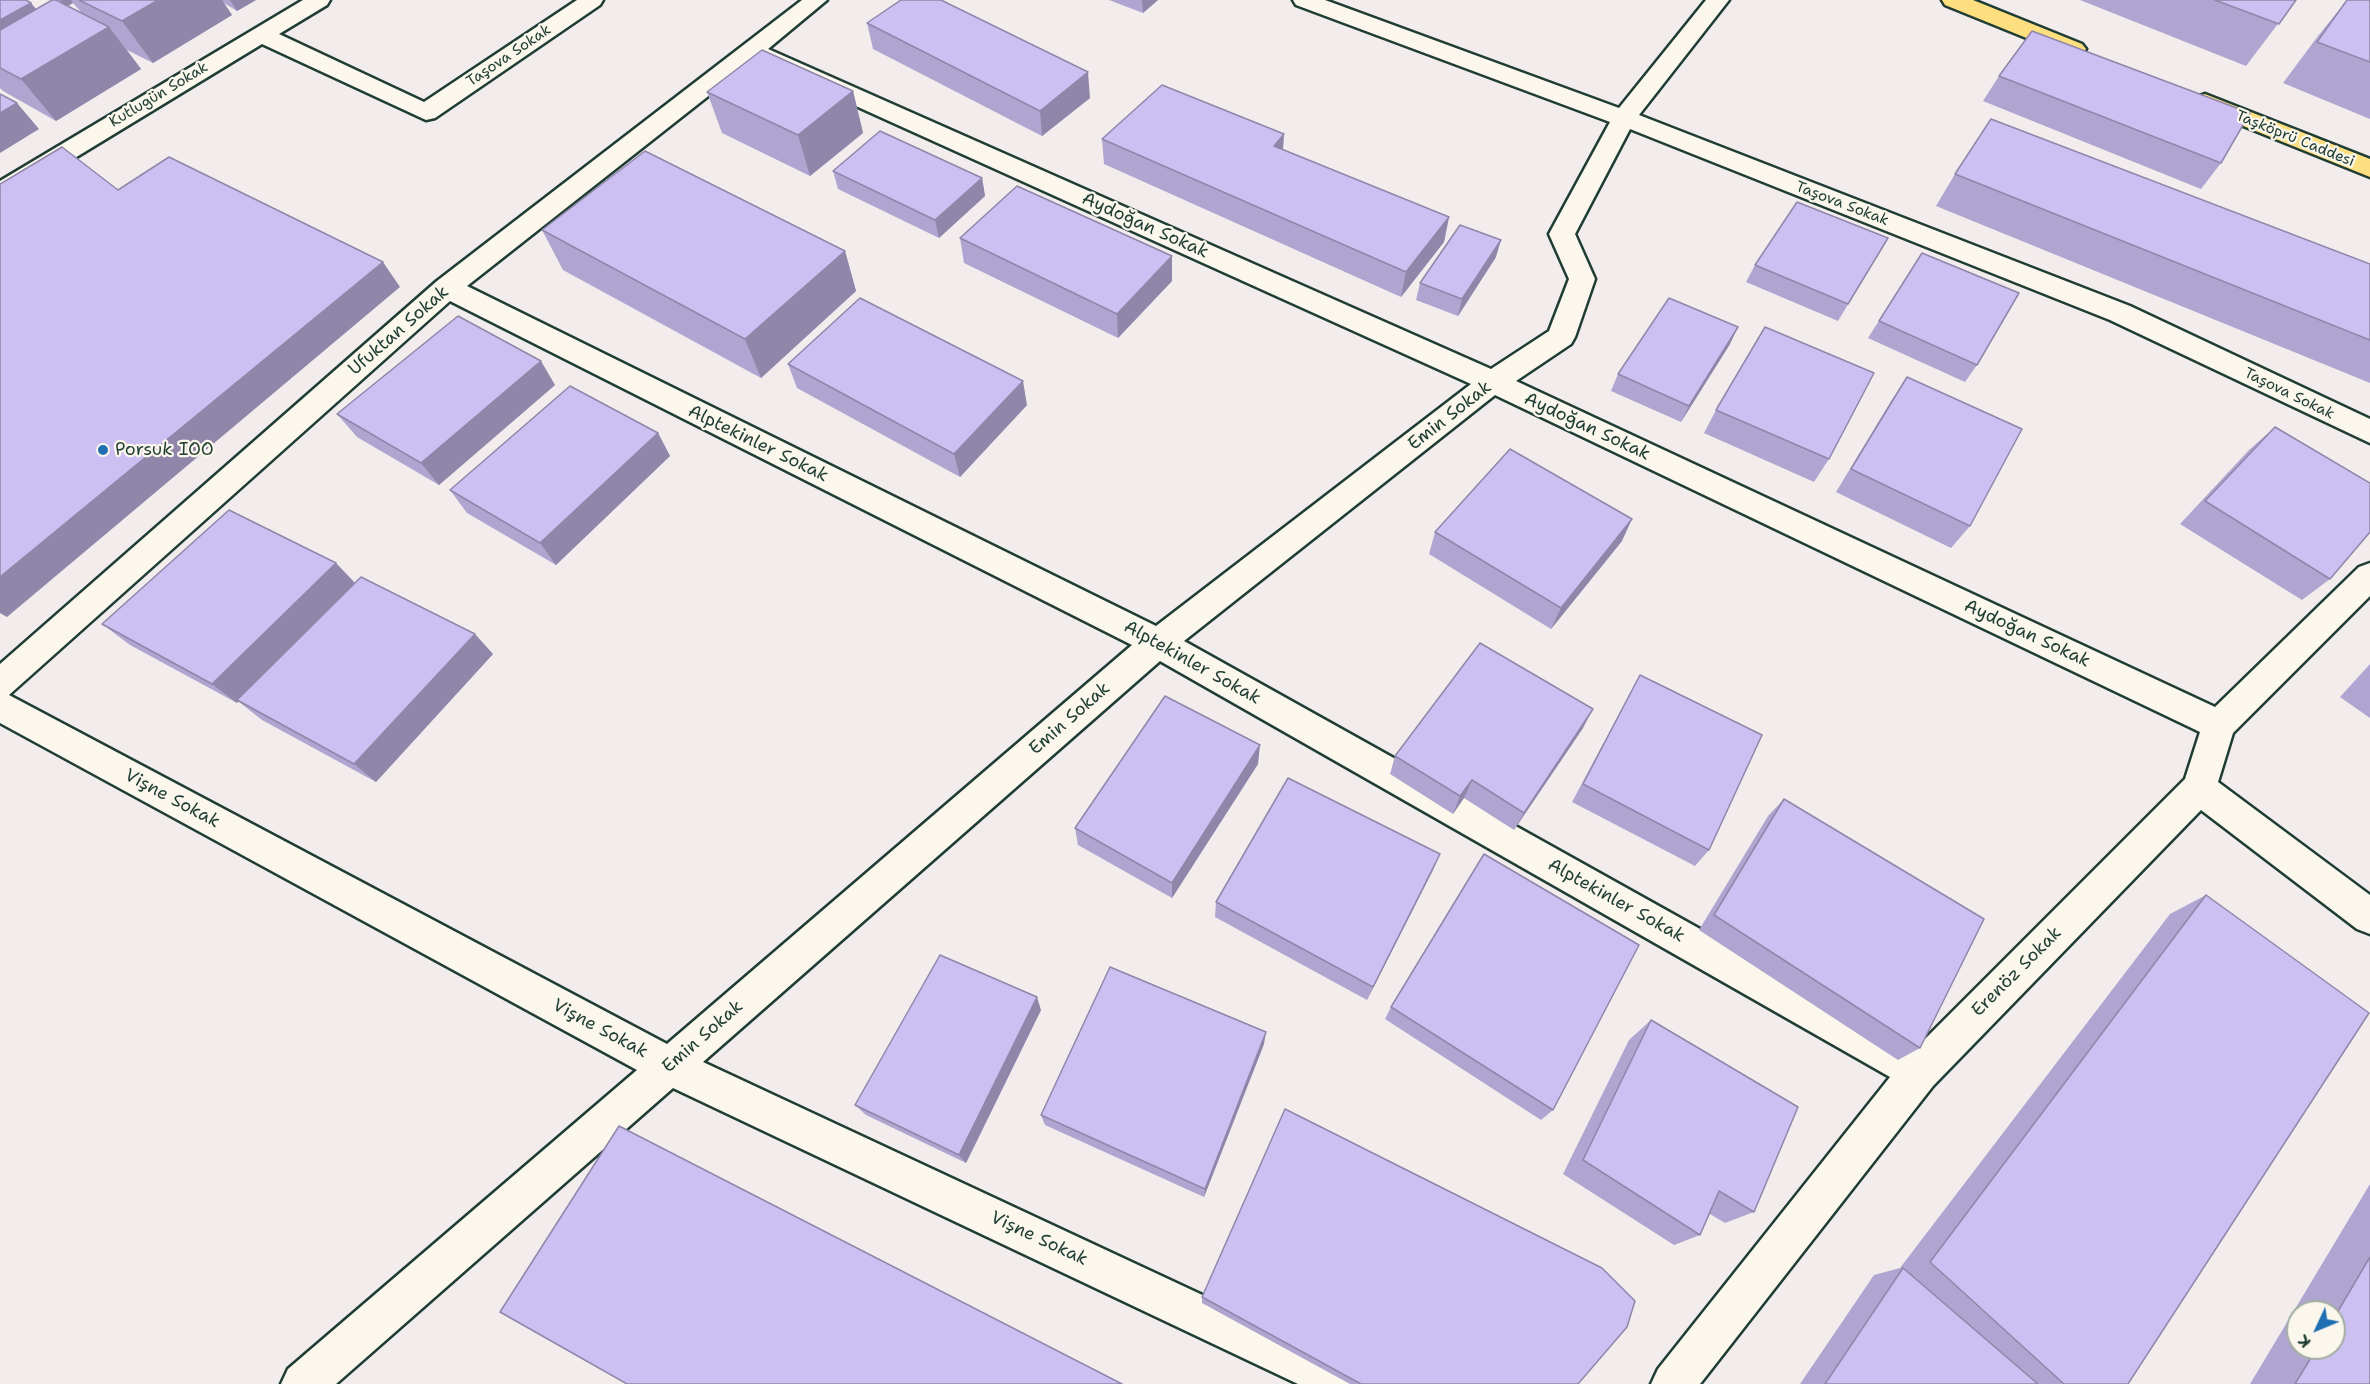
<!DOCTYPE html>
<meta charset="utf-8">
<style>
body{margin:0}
#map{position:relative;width:2370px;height:1384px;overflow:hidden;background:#f2eced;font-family:"Shantell Sans",sans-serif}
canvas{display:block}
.north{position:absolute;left:2286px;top:1300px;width:60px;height:60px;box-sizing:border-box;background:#fbf7ec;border:2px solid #a3ada2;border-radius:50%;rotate:226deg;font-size:16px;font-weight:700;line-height:24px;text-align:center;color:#1f3d34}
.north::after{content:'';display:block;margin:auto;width:21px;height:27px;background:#1f6fb2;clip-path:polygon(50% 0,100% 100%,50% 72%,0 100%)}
</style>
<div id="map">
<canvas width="2370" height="1384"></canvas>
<div class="north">K</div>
</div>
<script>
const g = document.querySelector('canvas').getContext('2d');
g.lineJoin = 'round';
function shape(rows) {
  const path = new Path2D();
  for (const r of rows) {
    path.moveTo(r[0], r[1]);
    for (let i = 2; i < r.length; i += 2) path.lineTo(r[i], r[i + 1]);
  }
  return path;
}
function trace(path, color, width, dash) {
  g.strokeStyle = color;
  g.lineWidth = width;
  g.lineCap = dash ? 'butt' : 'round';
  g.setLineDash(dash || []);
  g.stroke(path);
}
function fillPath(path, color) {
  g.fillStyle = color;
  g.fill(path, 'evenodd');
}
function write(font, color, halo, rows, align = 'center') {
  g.font = font + ' "Shantell Sans",sans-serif';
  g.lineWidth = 4.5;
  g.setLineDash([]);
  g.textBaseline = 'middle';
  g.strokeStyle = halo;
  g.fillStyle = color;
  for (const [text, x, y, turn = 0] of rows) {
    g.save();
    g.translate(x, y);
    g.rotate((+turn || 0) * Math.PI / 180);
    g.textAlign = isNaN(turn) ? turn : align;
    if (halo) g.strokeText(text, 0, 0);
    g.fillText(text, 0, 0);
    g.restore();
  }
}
const minor = shape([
 [303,0,330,0,327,5,279,34,424,102,577,0,603,0,600,5,435,118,426,120,262,44,9,198,0,201,0,181,303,0],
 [802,0,827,0,768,49,1491,369,1549,331,1569,279,1549,234,1610,122,1296,5,1293,0,1325,0,1619,108,1706,0,1729,0,1639,115,2130,306,2370,419,2370,443,2110,320,1630,129,1575,234,1595,279,1575,337,1571,344,1516,381,2215,707,2359,567,2370,563,2370,596,2233,733,2218,782,2370,895,2370,934,2357,929,2201,810,1933,1086,1700,1384,1651,1384,1658,1369,1890,1077,1160,661,703,1062,1361,1369,1368,1384,1298,1384,673,1088,336,1384,281,1384,288,1369,637,1070,0,723,0,664,437,281,802,0],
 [754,60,1471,384,1156,626,467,286,754,60],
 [450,301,1132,645,667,1044,9,695,450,301],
 [1495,395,2200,732,2185,779,1915,1049,1184,641,1495,395]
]);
const major = shape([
 [1942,0,1973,0,2082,44,2086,49,2082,54,2074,56,2066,54,1945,5,1942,0],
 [2205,94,2370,159,2370,177,2196,107,2193,102,2196,97,2205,94]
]);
const wall = shape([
 [0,0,31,3,36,9,52,0,256,0,237,11,224,3,232,15,153,63,127,50,141,69,56,121,3,91,0,88],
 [73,3,81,12,68,6],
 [1109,0,1158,0,1143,13],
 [2080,0,2296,0,2246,66],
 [2347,0,2370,0,2370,119,2283,83,2318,36],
 [867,23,1090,98,1042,136,873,49],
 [1999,76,2221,163,2201,189,1983,101],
 [853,91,863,133,810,176,722,133,707,92],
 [1284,134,1283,150,1449,217,1444,242,1401,297,1104,164,1102,139],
 [833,171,982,178,985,196,939,238,838,189],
 [1955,174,2370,264,2370,383,1936,206],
 [542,230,845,251,856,291,761,378,563,270],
 [960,238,1172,256,1172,281,1118,338,964,263],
 [1888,238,1838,321,1746,282,1755,265],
 [1922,253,1977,365,1965,382,1868,338],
 [1496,257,1458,316,1416,300,1420,283],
 [1730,344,1681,422,1611,391,1618,374],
 [788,364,1027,405,960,477,797,388],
 [1907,377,1970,526,1951,548,1836,492,1891,401],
 [555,385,439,485,357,437,337,414],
 [1716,410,1829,459,1814,482,1704,433],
 [2275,427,2330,579,2302,600,2180,524,2249,450],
 [658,433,670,456,556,565,467,513,450,490],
 [1435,532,1622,541,1551,629,1429,554],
 [355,583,493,654,376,782,262,720,238,701,237,703,130,645,102,624],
 [2370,664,2370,718,2340,697],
 [1640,675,1709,850,1695,866,1572,802,1629,695],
 [1583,728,1514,830,1464,798,1453,814,1390,774,1395,756],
 [1258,764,1172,898,1078,845,1075,828],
 [1784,799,1920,1048,1898,1060,1699,930,1768,816],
 [1433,870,1367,1000,1215,917,1216,902],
 [2206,895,2128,1384,1800,1384,1874,1275,1900,1268,2170,914],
 [1391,1007,1553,1110,1541,1120,1385,1019],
 [1041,1010,966,1163,866,1115,855,1105],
 [1651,1020,1754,1212,1725,1223,1710,1214,1700,1235,1674,1245,1563,1174,1629,1040],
 [1264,1044,1204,1197,1045,1125,1041,1115],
 [2370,1184,2370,1384,2250,1384],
 [2298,1312,2334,1312,2334,1348,2298,1348],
 [1202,1297,1578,1384,1350,1384,1202,1303]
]);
const shadedWall = shape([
 [60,0,71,0,73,3,66,7],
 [158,0,222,0,232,15,153,63,122,21],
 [230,0,256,0,237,11],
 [1142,0,1158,0,1143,13],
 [31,3,45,21,0,47,0,20],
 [109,27,141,69,56,121,21,79],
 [1088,72,1090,98,1042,136,1040,111],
 [853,91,863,133,810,176,798,135],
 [17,103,39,129,0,153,0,113],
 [1284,134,1282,160,1274,146],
 [982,178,985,196,939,238,935,220],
 [1449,217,1444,242,1401,297,1406,272],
 [1501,240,1496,257,1458,316,1462,299],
 [845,251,856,291,761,378,745,339],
 [1172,256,1172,281,1118,338,1117,314],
 [383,262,400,287,7,617,0,613,0,577],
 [1738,327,1730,344,1681,422,1689,406],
 [541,361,555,385,439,485,421,463],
 [1023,381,1027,405,960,477,954,454],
 [658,433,670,456,556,565,540,543],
 [1632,519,1622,541,1551,629,1561,608],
 [336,563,356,584,237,703,212,684],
 [475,634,493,654,376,782,354,764],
 [1593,709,1583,728,1514,830,1524,813],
 [1260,745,1258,764,1172,898,1172,883],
 [1472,780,1464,798,1453,814,1460,796],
 [1440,854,1433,870,1367,1000,1373,987],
 [1037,997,1041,1010,966,1163,959,1155],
 [1266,1032,1264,1044,1204,1197,1205,1189]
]);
const building = shape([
 [0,0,26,0,31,3,0,20,0,0],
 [52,0,56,0,109,27,21,79,0,68,0,30,52,0],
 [79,0,158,0,122,21,79,0],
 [901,0,941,0,1088,72,1040,111,867,23,901,0],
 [2215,0,2296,0,2279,24,2215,0],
 [2347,0,2370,0,2370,62,2317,42,2347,0],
 [2032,31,2250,113,2221,163,1999,76,2032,31],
 [762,50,853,91,798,135,707,92,762,50],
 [1162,85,1284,134,1274,146,1449,217,1406,272,1102,139,1162,85],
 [0,94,17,103,0,113,0,94],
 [1991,119,2370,264,2370,340,1955,174,1991,119],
 [880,131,982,178,935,220,833,171,880,131],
 [62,147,118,190,169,157,383,262,0,577,0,184,62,147],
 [645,151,845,251,745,339,542,230,645,151],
 [1017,186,1172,256,1117,314,960,238,1017,186],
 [1797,202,1888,238,1848,304,1755,265,1797,202],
 [1460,225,1501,240,1462,299,1420,283,1460,225],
 [1922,253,2019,293,1977,365,1879,321,1922,253],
 [860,298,1023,381,954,454,788,364,860,298],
 [1669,298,1738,327,1689,406,1618,374,1669,298],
 [458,316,541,361,421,463,337,414,458,316],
 [1765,327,1874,373,1829,459,1716,410,1765,327],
 [1907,377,2022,429,1970,526,1851,469,1907,377],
 [570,386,658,433,540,543,450,490,570,386],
 [2275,427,2370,483,2370,532,2330,579,2205,501,2275,427],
 [1510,449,1632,519,1561,608,1435,532,1510,449],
 [229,510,336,563,212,684,102,624,229,510],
 [361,577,475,634,354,764,237,700,361,577],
 [1480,643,1593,709,1524,813,1472,780,1460,796,1395,756,1480,643],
 [1640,675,1762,735,1709,850,1583,784,1640,675],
 [1165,696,1260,745,1172,883,1075,828,1165,696],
 [1288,778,1440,854,1373,987,1216,902,1288,778],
 [1784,799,1984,919,1920,1048,1714,915,1784,799],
 [1484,854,1639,945,1553,1110,1391,1007,1484,854],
 [2206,895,2369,1013,2128,1384,2064,1384,1930,1262,2206,895],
 [940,955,1037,997,959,1155,855,1105,940,955],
 [1110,967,1266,1032,1205,1189,1041,1115,1110,967],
 [1651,1020,1798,1107,1754,1212,1719,1191,1700,1235,1583,1160,1651,1020],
 [1285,1109,1602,1268,1635,1301,1627,1327,1578,1384,1361,1384,1202,1297,1285,1109],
 [619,1126,1122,1384,627,1384,500,1312,619,1126],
 [2370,1257,2370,1384,2295,1384,2317,1348,2334,1348,2334,1318,2370,1257],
 [1903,1268,2038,1384,1825,1384,1903,1268]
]);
const markers = [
 [103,450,6,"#1f6fb2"]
];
const farStreetnames = [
 ["Taşova Sokak",509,56,-34],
 ["Kutlugün Sokak",159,95,-31],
 ["Taşköprü Caddesi",2295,139,22],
 ["Taşova Sokak",1842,204,21],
 ["Taşova Sokak",2289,394,26]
];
const streetNames = [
 ["Aydoğan Sokak",1145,226,24],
 ["Ufuktan Sokak",399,331,-41],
 ["Emin Sokak",1450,416,-38],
 ["Aydoğan Sokak",1587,427,25],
 ["Alptekinler Sokak",758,444,26],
 ["Aydoğan Sokak",2027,634,25],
 ["Alptekinler Sokak",1192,663,29],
 ["Emin Sokak",1070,719,-41],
 ["Vişne Sokak",172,799,28],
 ["Alptekinler Sokak",1616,901,29],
 ["Erenöz Sokak",2017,972,-45],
 ["Vişne Sokak",600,1029,28],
 ["Emin Sokak",703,1037,-41],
 ["Vişne Sokak",1039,1239,25]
];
const poiNames = [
 ["Porsuk IOO",115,450]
];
trace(minor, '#1f3d34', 5);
trace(major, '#1f3d34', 5);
fillPath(minor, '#fbf7ec');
fillPath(major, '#fedf80');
fillPath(wall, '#afa5d0');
fillPath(shadedWall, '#8f86a9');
fillPath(building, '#ccc0f2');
trace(building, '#8f86a9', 1.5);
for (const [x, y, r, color] of markers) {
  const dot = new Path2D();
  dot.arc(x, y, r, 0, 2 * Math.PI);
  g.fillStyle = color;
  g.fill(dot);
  trace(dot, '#fbf7ec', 2);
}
write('15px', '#1f3d34', '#fbf7ec', farStreetnames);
write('18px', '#1f3d34', '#fbf7ec', streetNames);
write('18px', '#1f3d34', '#fbf7ec', poiNames, 'left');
</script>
